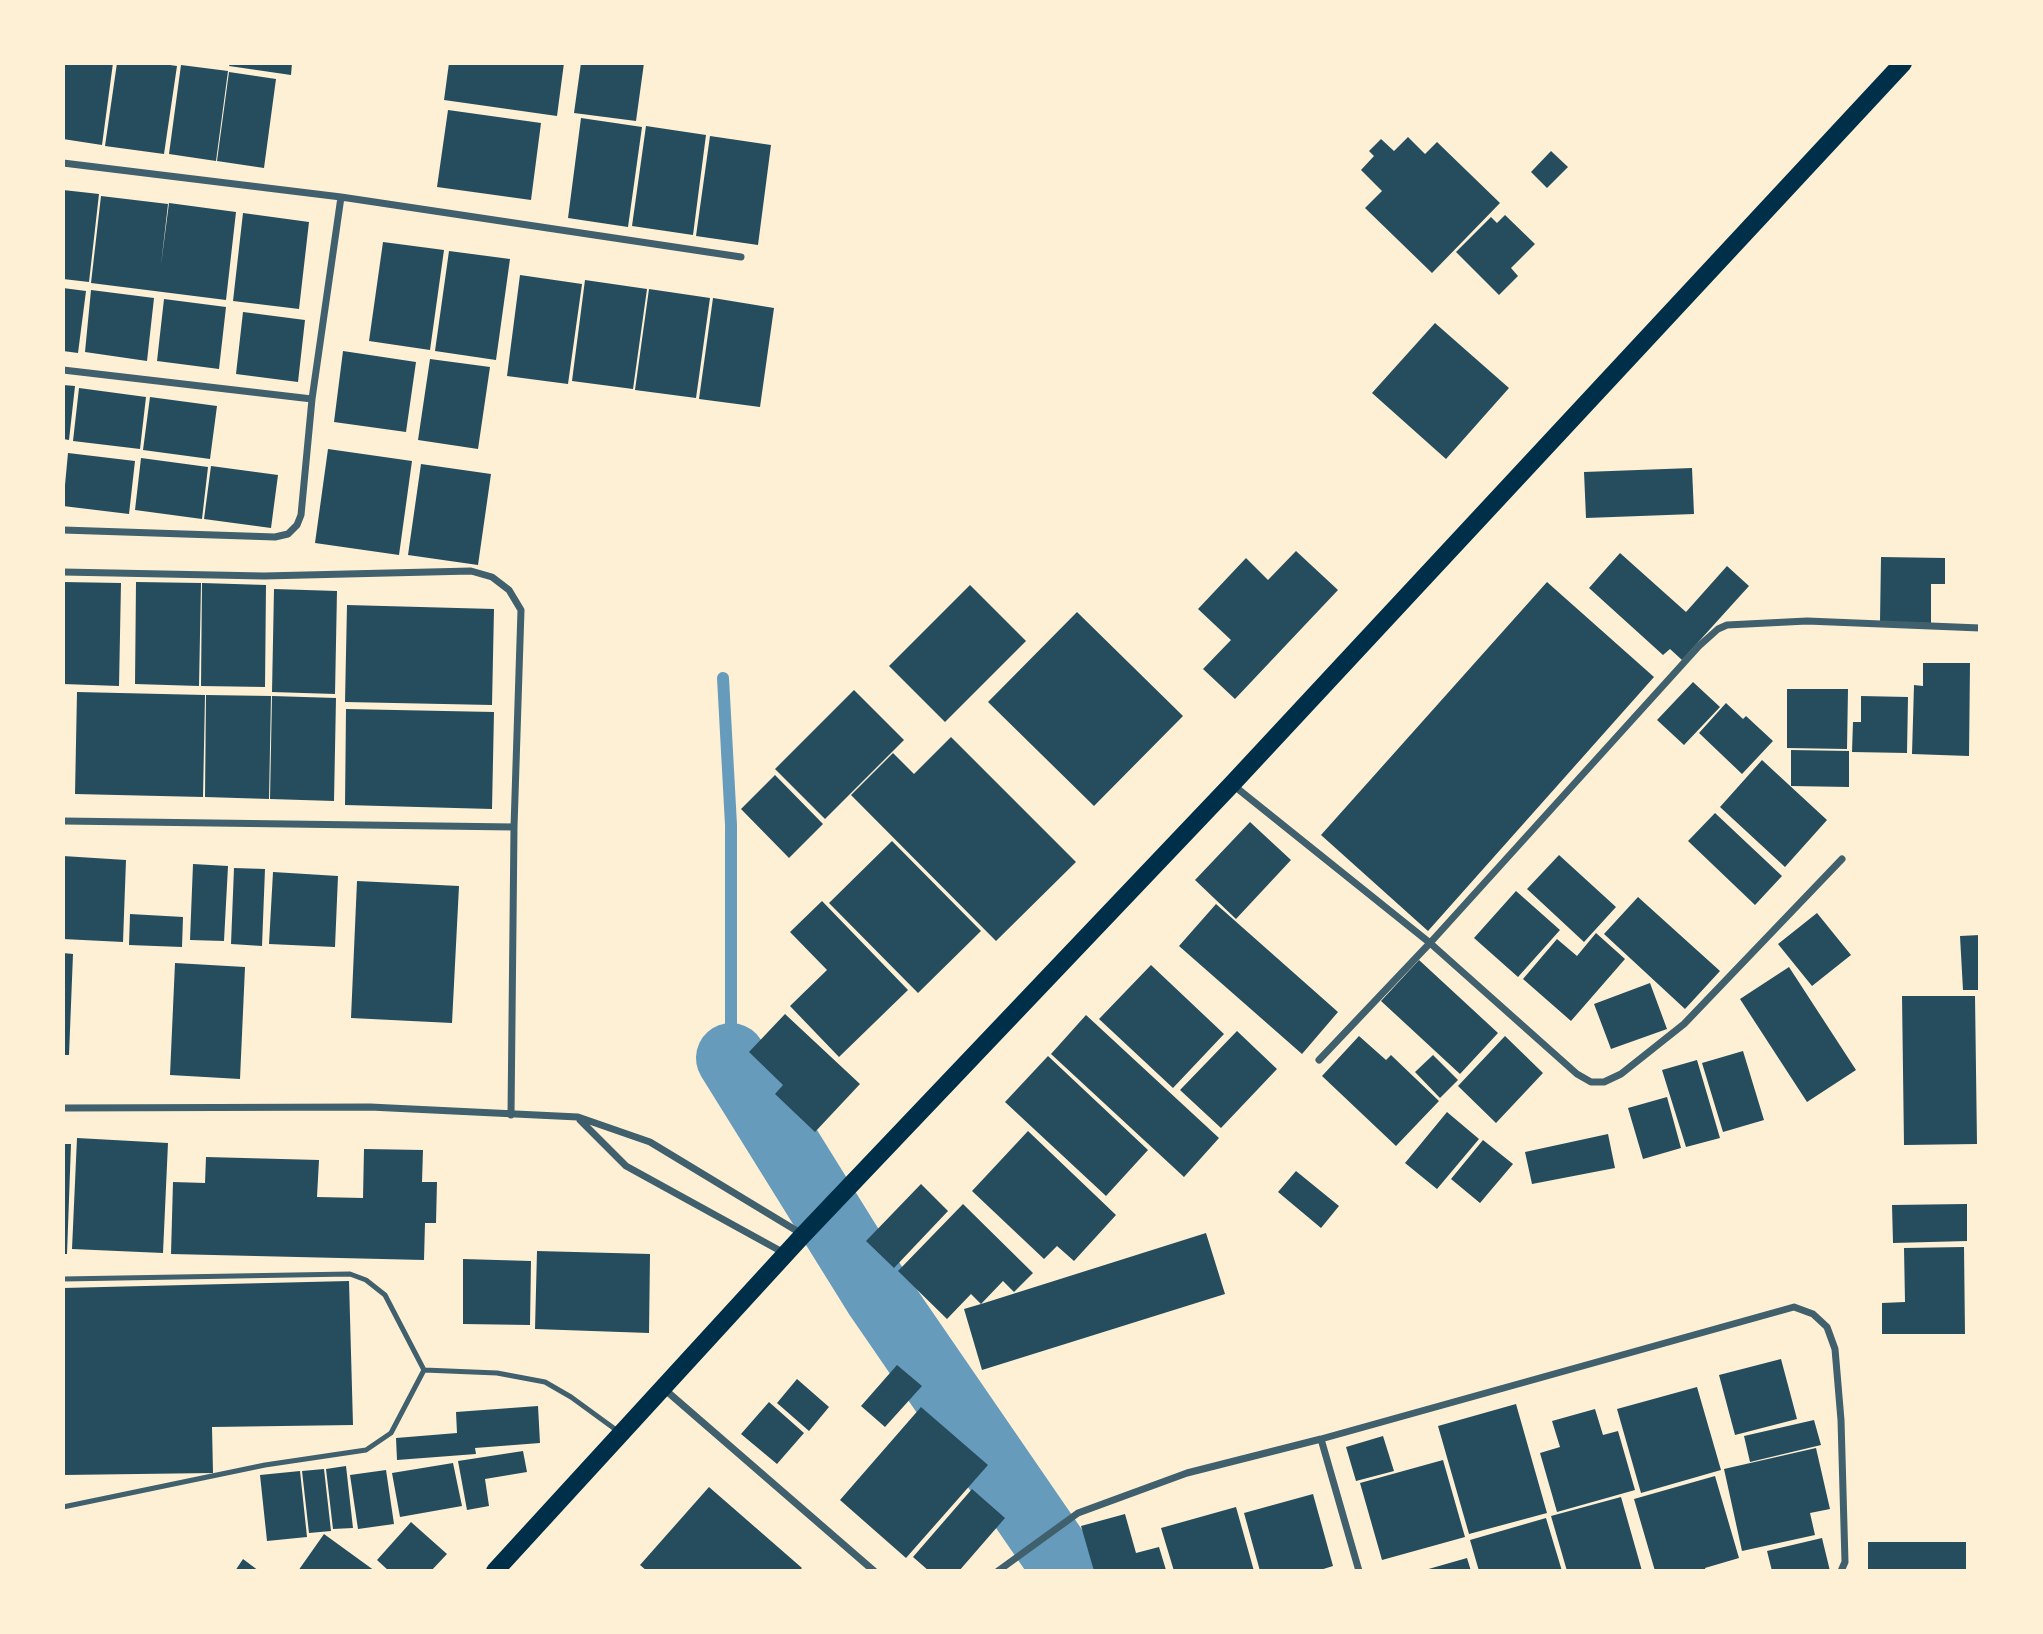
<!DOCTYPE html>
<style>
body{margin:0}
#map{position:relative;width:2043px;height:1634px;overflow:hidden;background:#fdf0d5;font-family:"Space Grotesk",sans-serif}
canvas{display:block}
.frame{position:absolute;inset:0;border:65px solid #fdf0d5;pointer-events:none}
</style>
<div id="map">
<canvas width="2043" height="1634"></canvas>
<div class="frame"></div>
</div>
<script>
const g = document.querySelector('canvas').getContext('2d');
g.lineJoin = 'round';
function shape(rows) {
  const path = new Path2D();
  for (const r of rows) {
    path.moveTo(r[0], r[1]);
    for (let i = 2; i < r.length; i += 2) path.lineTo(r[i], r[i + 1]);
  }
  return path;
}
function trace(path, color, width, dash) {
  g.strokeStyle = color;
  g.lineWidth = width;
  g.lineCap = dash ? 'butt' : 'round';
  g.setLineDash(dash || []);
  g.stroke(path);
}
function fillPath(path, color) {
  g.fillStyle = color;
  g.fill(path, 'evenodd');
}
const stream = shape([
 [723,678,731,825,731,1058]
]);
const river = shape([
 [731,1058,879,1296,1068,1571]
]);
const building = shape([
 [63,63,113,63,102,145,63,139],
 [117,63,156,63,177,66,164,154,105,146],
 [230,63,292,63,291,75,229,66],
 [449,63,564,63,557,116,444,100],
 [581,63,644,63,636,121,574,113],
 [181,65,228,71,216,161,169,154],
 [229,72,276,79,264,168,217,161],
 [448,110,541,123,531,200,437,187],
 [581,118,642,127,628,227,568,218],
 [646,126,706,135,693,235,632,226],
 [710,136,771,145,758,245,696,236],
 [1408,137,1425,154,1437,142,1500,203,1432,273,1365,208,1382,191,1361,170,1374,156,1369,151,1381,139,1394,151],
 [1551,151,1568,167,1547,188,1531,172],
 [63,190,99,194,89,282,63,279],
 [101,196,168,204,161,265,169,203,236,212,226,300,91,283],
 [243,213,309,222,299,309,233,301],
 [1505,215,1535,244,1511,268,1518,276,1499,295,1456,252,1491,217,1497,223],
 [383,242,444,250,430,350,369,341],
 [449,251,510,259,496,360,435,351],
 [520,275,582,284,568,384,507,376],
 [585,280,647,289,633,389,572,381],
 [63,288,86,291,78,353,63,351],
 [649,289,710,298,696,398,635,390],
 [91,290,154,298,147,361,85,352],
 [713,298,774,308,760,407,699,399],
 [164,299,226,307,219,369,157,361],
 [243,312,305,320,298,382,236,374],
 [1435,323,1509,388,1446,459,1372,393],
 [343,351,416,362,406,432,334,422],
 [430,359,490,367,478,449,418,440],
 [63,385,75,386,69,440,63,439],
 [79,388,146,397,140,449,73,441],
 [150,397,217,406,210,459,143,450],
 [328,449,412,461,399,555,315,543],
 [68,453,135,461,129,514,63,506],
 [141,458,208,467,202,519,135,510],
 [421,464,491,474,478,565,408,555],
 [211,466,278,475,271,528,204,519],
 [1692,468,1694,514,1586,518,1584,472],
 [1296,551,1338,590,1235,699,1203,669,1231,640,1198,609,1246,558,1268,580],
 [1620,553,1686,612,1727,566,1749,586,1682,660,1670,649,1663,655,1589,588],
 [1881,557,1945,558,1945,584,1931,584,1931,623,1880,622],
 [63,582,121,583,119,686,63,684],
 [136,582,201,583,199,686,135,684],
 [1547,582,1654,677,1428,931,1321,835],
 [202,583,266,585,265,687,201,686],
 [970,585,1026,641,945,722,889,666],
 [274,589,337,591,335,694,272,692],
 [347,605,494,609,492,705,345,702],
 [1077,612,1183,716,1094,806,988,702],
 [1923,663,1970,663,1969,756,1912,754,1914,685,1923,686],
 [1693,682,1720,707,1684,745,1657,720],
 [1787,689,1848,689,1847,749,1787,748],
 [854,690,904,740,825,819,775,769],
 [77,692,205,695,203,797,75,794],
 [206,695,271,696,269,799,205,797],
 [272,696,336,698,334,801,270,799],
 [1861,696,1908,697,1907,753,1852,752,1853,722,1861,722],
 [1726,703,1743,719,1746,716,1773,741,1742,774,1699,733],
 [346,709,494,712,492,809,345,805],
 [951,737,1076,862,996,941,851,795,893,753,914,774],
 [1791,750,1849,751,1849,787,1791,786],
 [1762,760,1827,820,1785,867,1720,807],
 [775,775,823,824,789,858,741,809],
 [1715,813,1782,876,1755,905,1688,841],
 [1250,822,1291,860,1236,919,1195,880],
 [892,841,981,931,918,993,829,903],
 [1559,855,1616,907,1584,942,1527,889],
 [63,856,126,860,123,942,63,939],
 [193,864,228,866,224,941,190,940],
 [234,868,265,869,262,946,231,944],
 [273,872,338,876,335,947,269,944],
 [357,881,459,886,452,1023,351,1018],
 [1516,891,1560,930,1518,977,1474,938],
 [1638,897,1720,971,1685,1009,1604,934],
 [822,901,908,990,839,1057,790,1006,827,970,790,932],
 [1216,904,1338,1012,1302,1054,1179,946],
 [1817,913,1851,955,1812,986,1778,944],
 [130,914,183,917,182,947,129,945],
 [1596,933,1625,959,1571,1021,1523,979,1557,939,1577,956],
 [1980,935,1980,990,1963,990,1960,936],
 [63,953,73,954,69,1055,63,1055],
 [1419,960,1498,1033,1460,1074,1381,1001],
 [175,963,245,967,240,1079,170,1075],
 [1151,965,1224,1034,1173,1088,1099,1019],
 [1789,967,1856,1070,1807,1102,1740,999],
 [1650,983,1667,1029,1611,1049,1594,1004],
 [1902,996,1975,996,1977,1144,1904,1145],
 [785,1014,860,1084,815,1132,775,1094,783,1085,749,1052],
 [1086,1015,1219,1138,1184,1177,1051,1054],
 [1237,1031,1277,1069,1221,1128,1180,1090],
 [1359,1036,1386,1060,1391,1055,1439,1101,1396,1146,1322,1076],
 [1505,1036,1543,1073,1496,1123,1458,1086],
 [1743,1051,1764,1120,1723,1132,1702,1063],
 [1433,1055,1458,1080,1440,1098,1415,1072],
 [1048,1056,1148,1150,1106,1196,1005,1102],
 [1697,1060,1720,1138,1686,1147,1662,1070],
 [1667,1097,1681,1148,1643,1159,1628,1108],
 [1447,1112,1479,1139,1437,1189,1405,1163],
 [1028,1131,1116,1215,1074,1261,1057,1246,1044,1259,972,1191],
 [1608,1134,1615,1168,1532,1184,1525,1152],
 [77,1138,168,1143,163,1253,72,1249],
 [1483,1140,1513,1164,1480,1203,1451,1179],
 [63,1144,71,1144,67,1254,63,1254],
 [364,1149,423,1150,422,1182,437,1182,436,1223,425,1223,424,1260,171,1254,173,1182,205,1183,206,1157,319,1160,317,1197,363,1198],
 [1296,1171,1339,1206,1321,1228,1278,1192],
 [921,1184,948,1211,894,1268,866,1241],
 [963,1204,1033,1273,1014,1292,1003,1281,981,1304,1206,1233,1225,1294,982,1370,964,1309,981,1304,971,1294,947,1319,898,1271],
 [1967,1204,1967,1241,1893,1243,1892,1205],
 [1964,1247,1965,1334,1882,1334,1882,1303,1905,1302,1904,1248],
 [537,1251,650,1254,649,1333,535,1329],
 [463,1259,531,1261,530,1325,463,1324],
 [349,1281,353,1425,212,1427,213,1473,63,1475,63,1288],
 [1781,1359,1797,1419,1735,1435,1719,1375],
 [897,1365,922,1386,885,1427,861,1406],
 [797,1379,829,1407,809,1431,777,1403],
 [1697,1387,1721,1470,1641,1493,1617,1409],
 [769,1402,804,1433,777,1464,741,1434],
 [1516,1404,1547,1513,1469,1534,1438,1426],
 [538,1406,540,1443,475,1448,476,1454,397,1460,396,1438,457,1433,456,1412],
 [921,1407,988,1465,906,1558,840,1500],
 [1595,1409,1603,1435,1618,1431,1635,1490,1557,1512,1540,1453,1560,1447,1552,1421],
 [1814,1420,1821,1445,1750,1462,1744,1436],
 [1383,1436,1394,1471,1356,1481,1346,1447],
 [1816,1448,1830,1509,1810,1513,1815,1535,1742,1551,1724,1469],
 [523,1451,527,1472,485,1479,489,1506,467,1510,458,1461],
 [1443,1460,1465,1537,1382,1560,1360,1483],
 [453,1463,462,1506,400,1517,392,1473],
 [346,1466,353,1528,333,1529,326,1469],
 [324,1469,331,1531,309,1533,302,1471],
 [386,1470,394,1524,358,1529,350,1475],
 [300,1471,307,1537,267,1541,260,1475],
 [1715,1476,1739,1558,1705,1568,1706,1571,1655,1571,1634,1499],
 [709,1487,802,1568,799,1571,647,1571,640,1565],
 [972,1489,1005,1518,959,1571,929,1571,913,1557],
 [1313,1494,1333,1566,1317,1571,1260,1571,1244,1513],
 [1621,1497,1642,1571,1567,1571,1551,1516],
 [1236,1507,1254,1571,1174,1571,1161,1528],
 [1125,1514,1136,1553,1159,1547,1166,1570,1094,1571,1081,1526],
 [1546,1518,1562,1571,1479,1571,1470,1540],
 [411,1522,447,1554,431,1571,389,1571,377,1560],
 [324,1534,375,1571,298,1571],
 [1822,1538,1830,1571,1772,1571,1767,1551],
 [1868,1542,1966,1542,1966,1571,1868,1571],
 [1467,1558,1471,1571,1425,1571,1425,1570],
 [243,1559,259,1571,235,1571]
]);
const service = shape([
 [63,1279,350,1274,366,1280,385,1295,424,1370],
 [63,1507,265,1465,366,1450,391,1433,424,1370,497,1373,545,1382,571,1397,619,1432]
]);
const minor = shape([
 [63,163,341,197,741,257],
 [63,370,312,399],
 [63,530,275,537,288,534,297,525,301,515,312,399,341,197],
 [63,572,264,576,471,571,492,577,509,590,521,610,514,827],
 [1233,785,1430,943,1577,1074,1591,1082,1604,1082,1621,1074,1684,1024,1842,859],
 [63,821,514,827,511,1115],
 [1319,1060,1430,943,1699,646,1718,629,1727,625,1807,621,1980,628],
 [63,1108,370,1107,578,1117,650,1142,802,1234],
 [580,1120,626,1166,786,1254],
 [663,1388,874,1571],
 [1321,1439,1359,1571],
 [998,1571,1078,1513,1187,1473,1321,1439,1794,1307,1813,1314,1827,1327,1835,1349,1841,1420,1845,1562,1841,1571]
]);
const primary = shape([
 [495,1571,803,1235,1232,784,1903,63]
]);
trace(stream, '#669bbc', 12);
trace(river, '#669bbc', 70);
fillPath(building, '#264d5e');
trace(service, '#3f606c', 5);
trace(minor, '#3f606c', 7);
trace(primary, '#003049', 18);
</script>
